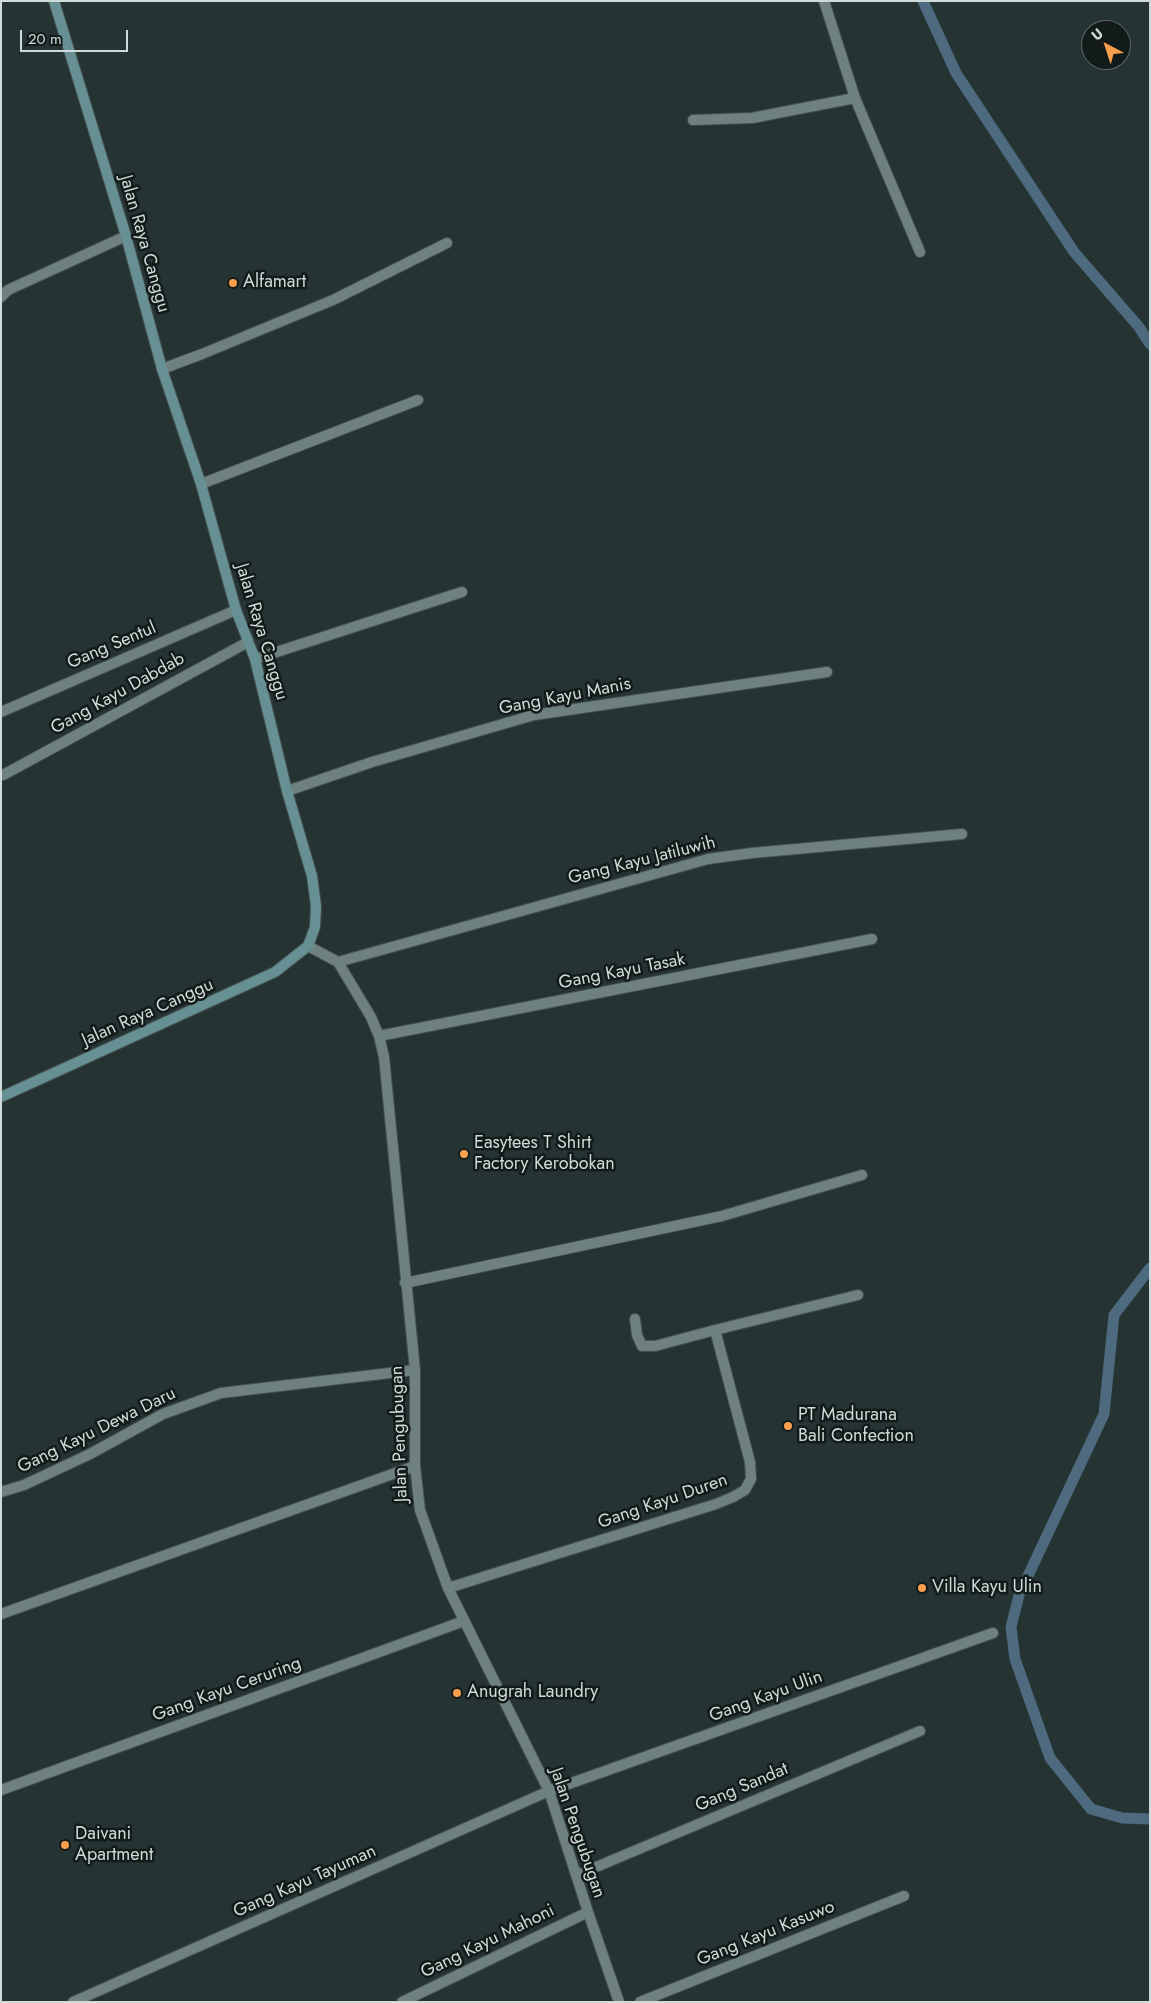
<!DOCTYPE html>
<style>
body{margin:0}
#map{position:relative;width:1151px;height:2003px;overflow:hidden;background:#253433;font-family:Jost,sans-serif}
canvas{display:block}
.frame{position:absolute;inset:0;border:2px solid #d0dad9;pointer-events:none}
.north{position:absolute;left:1081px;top:20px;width:50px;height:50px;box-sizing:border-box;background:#131a1a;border:1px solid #5f6766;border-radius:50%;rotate:320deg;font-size:14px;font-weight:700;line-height:20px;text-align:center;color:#d0dad9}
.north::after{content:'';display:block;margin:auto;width:18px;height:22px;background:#fa9f4e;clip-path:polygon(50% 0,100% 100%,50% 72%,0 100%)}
.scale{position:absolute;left:20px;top:30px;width:108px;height:22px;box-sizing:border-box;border:2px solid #d0dad9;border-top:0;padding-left:6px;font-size:15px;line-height:18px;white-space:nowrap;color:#d0dad9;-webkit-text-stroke:4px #131a1a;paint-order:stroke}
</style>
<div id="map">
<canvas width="1151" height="2003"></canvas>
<div class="frame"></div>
<div class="north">U</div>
<div class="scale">20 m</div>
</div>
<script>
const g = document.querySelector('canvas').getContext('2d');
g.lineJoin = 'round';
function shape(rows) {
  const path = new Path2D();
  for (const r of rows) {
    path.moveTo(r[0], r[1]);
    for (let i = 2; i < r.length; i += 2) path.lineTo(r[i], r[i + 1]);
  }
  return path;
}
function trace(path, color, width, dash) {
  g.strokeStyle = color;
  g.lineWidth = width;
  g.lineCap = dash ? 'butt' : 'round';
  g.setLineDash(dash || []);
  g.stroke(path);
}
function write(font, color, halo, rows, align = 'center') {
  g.font = font + ' Jost,sans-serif';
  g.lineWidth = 5;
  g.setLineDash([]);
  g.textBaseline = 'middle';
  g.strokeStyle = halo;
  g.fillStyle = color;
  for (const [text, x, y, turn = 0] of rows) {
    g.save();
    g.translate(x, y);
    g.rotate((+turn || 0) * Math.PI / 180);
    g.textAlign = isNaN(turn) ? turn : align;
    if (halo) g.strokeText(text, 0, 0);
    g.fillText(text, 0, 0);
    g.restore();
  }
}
const stream = shape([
 [923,1,956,73,1074,252,1139,327,1150,344],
 [1150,1268,1114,1315,1104,1414,1019,1595,1011,1627,1015,1659,1050,1758,1091,1809,1122,1818,1150,1819]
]);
const street = shape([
 [824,1,855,98,920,252],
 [693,120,752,118,855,98],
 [1,297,8,290,126,236],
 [162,369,202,354,333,300,447,243],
 [201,484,418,400],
 [255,659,462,592],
 [1,712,236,610],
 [3,775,248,642],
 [287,791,372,762,534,715,827,672],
 [308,946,338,962,371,1017,379,1036,384,1057,415,1370,415,1466,420,1510,448,1588,549,1791,588,1912,619,2002],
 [338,962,708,859,752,853,962,834],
 [379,1036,872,939],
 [405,1283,722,1216,862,1175],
 [715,1330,858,1295],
 [1,1492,24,1485,90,1454,163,1414,221,1393,415,1370],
 [448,1588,716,1504,733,1497,745,1490,751,1479,750,1462,715,1330,655,1346,642,1346,637,1335,635,1319],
 [1,1614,415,1466],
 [1,1790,464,1621],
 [577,1875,920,1731],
 [73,2002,549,1791,993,1633],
 [402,2002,588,1912],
 [640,2002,904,1896]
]);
const secondary = shape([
 [1,1097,275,972,308,946,315,927,316,906,312,876,287,791,255,659,236,610,201,484,162,369,126,236,54,1]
]);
const markers = [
 [233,283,5,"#fa9f4e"],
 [464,1154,5,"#fa9f4e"],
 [788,1426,5,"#fa9f4e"],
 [922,1588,5,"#fa9f4e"],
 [457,1693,5,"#fa9f4e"],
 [65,1845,5,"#fa9f4e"]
];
const streetNames = [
 ["Jalan Raya Canggu",144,244,74],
 ["Jalan Raya Canggu",261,632,73],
 ["Gang Sentul",112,646,-23],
 ["Gang Kayu Dabdab",118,694,-29],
 ["Gang Kayu Manis",565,697,-11],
 ["Gang Kayu Jatiluwih",642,861,-14],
 ["Gang Kayu Tasak",622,972,-11],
 ["Jalan Raya Canggu",148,1013,-24],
 ["Gang Kayu Dewa Daru",97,1431,-26],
 ["Jalan Pengubugan",400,1434,-92],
 ["Gang Kayu Duren",663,1502,-19],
 ["Gang Kayu Ceruring",227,1690,-20],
 ["Gang Kayu Ulin",766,1697,-20],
 ["Gang Sandat",742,1788,-23],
 ["Jalan Pengubugan",577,1833,71],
 ["Gang Kayu Tayuman",305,1882,-24],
 ["Gang Kayu Kasuwo",766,1934,-22],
 ["Gang Kayu Mahoni",488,1942,-26]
];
const poiNames = [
 ["Alfamart",243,283],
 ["Easytees T Shirt",474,1144],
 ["Factory Kerobokan",474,1165],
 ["PT Madurana",798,1416],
 ["Bali Confection",798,1437],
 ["Villa Kayu Ulin",932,1588],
 ["Anugrah Laundry",467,1693],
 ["Daivani",75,1835],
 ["Apartment",75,1856]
];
trace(stream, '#4e6a7e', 11);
trace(street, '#44514f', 12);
trace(secondary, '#44514f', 12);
trace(street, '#6f817f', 10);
trace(secondary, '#679095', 10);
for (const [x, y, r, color] of markers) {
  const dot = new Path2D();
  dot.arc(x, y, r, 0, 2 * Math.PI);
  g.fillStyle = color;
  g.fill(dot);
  trace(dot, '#131a1a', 2);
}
write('18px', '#d0dad9', '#131a1a', streetNames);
write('18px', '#d0dad9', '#131a1a', poiNames, 'left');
</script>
